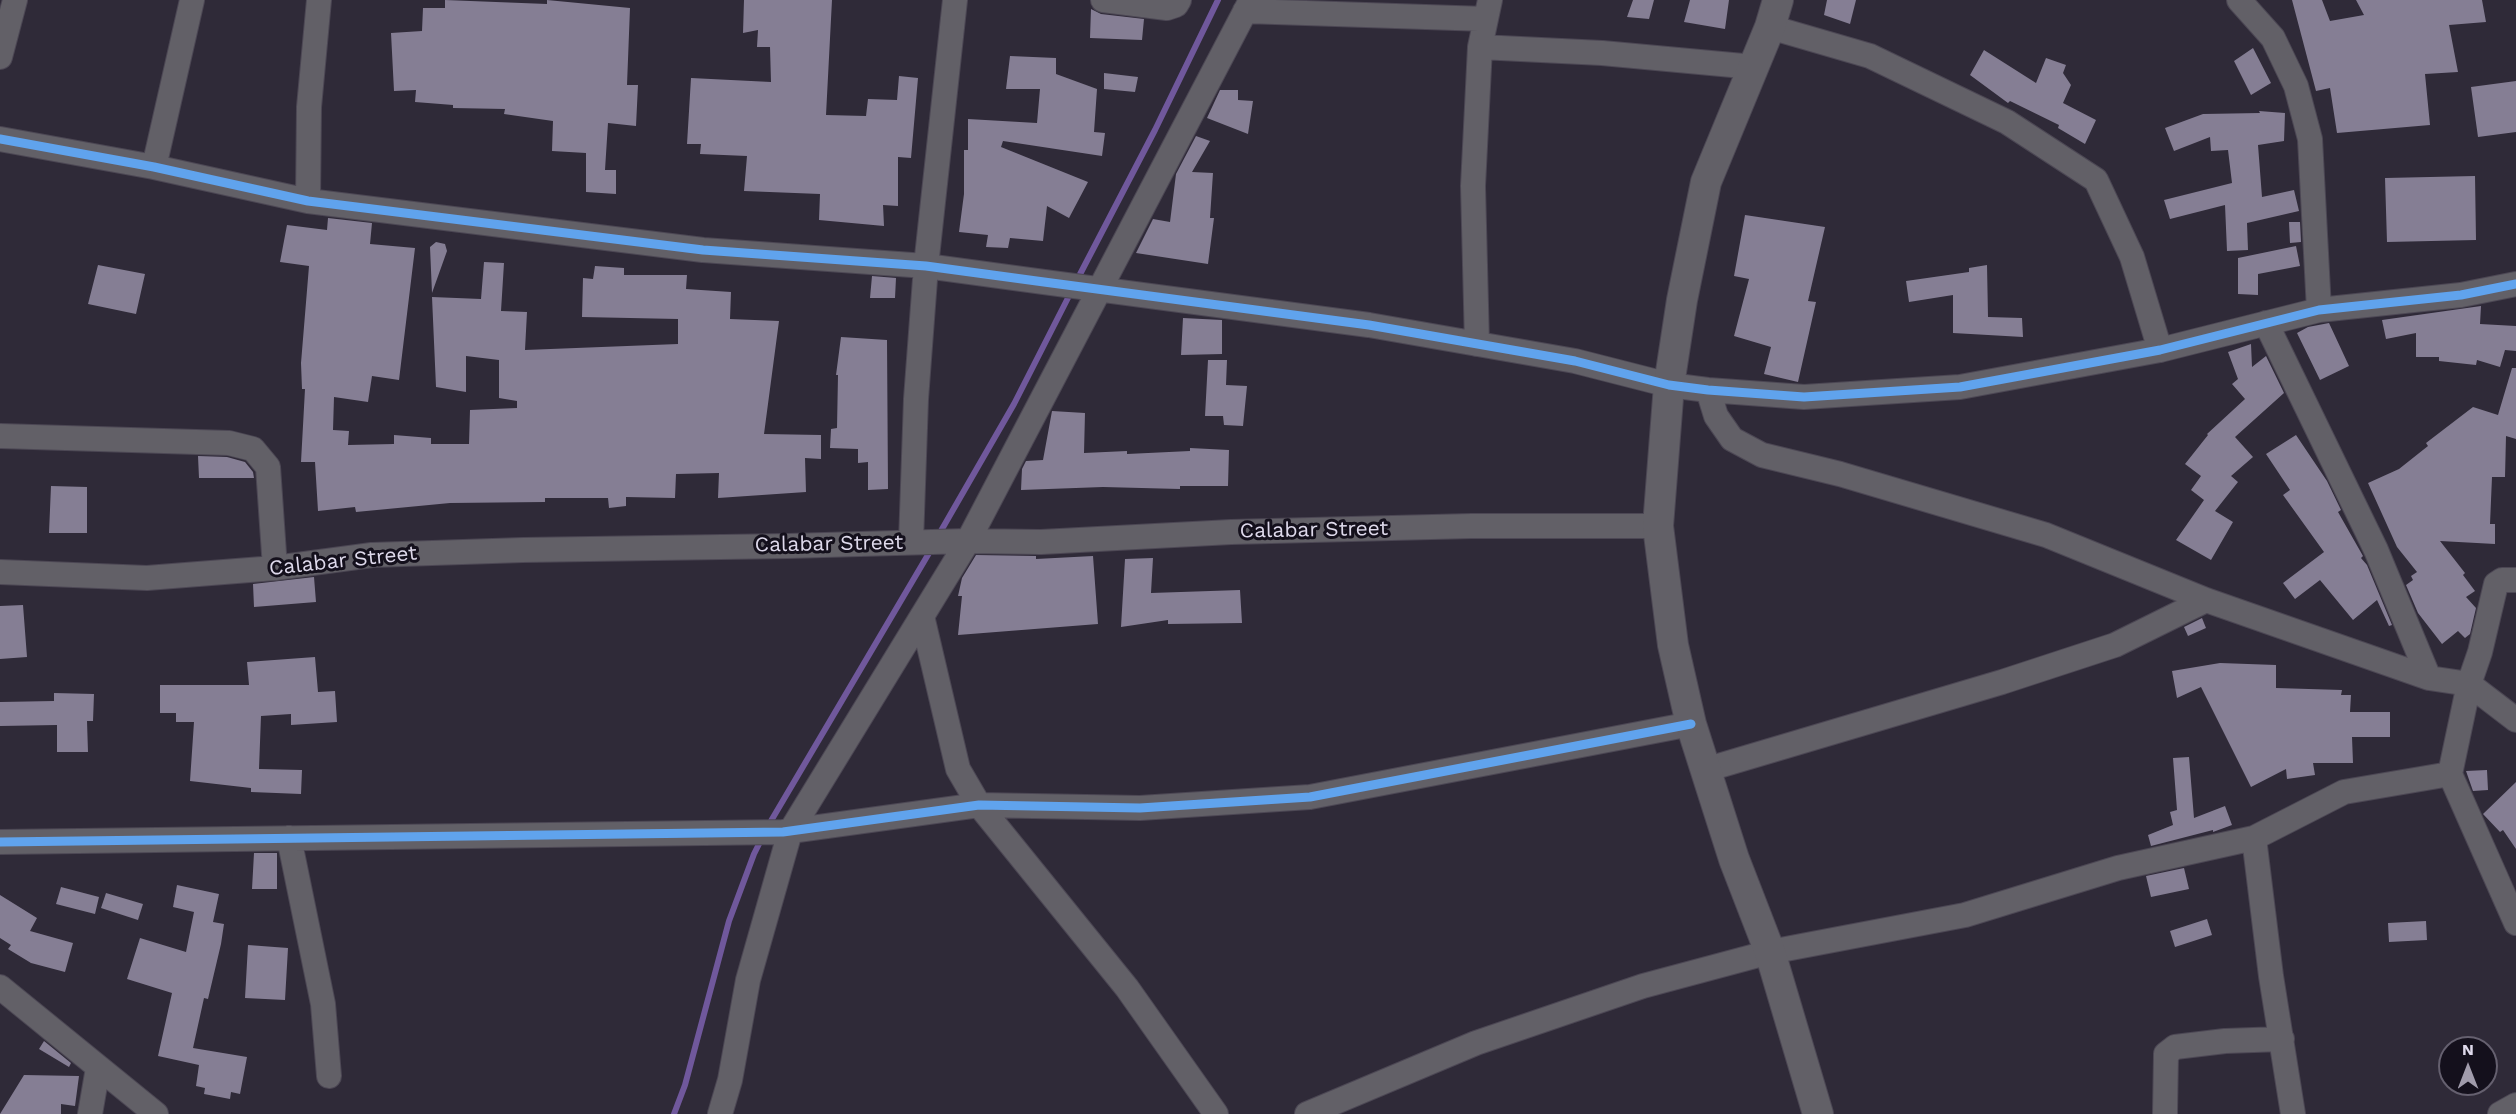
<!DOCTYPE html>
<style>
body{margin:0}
#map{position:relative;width:2516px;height:1114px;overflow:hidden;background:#2f2a38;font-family:"Work Sans",sans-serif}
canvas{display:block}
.north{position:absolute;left:2438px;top:1036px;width:60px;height:60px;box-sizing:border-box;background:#14101c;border:2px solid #65606f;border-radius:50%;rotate:0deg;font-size:16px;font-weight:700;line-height:24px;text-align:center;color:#ded9eb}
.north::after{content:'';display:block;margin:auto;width:21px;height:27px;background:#a19cac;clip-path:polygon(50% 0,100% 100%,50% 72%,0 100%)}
</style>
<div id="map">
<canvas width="2516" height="1114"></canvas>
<div class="north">N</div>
</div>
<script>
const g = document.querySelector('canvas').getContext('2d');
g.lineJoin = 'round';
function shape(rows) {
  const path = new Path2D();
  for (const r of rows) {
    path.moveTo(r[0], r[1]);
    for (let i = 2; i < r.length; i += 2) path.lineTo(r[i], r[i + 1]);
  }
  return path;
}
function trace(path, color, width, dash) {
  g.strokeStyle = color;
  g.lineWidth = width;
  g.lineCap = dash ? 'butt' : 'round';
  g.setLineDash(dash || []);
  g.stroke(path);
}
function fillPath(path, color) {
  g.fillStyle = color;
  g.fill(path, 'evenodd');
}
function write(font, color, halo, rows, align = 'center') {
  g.font = font + ' "Work Sans",sans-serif';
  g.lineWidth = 6;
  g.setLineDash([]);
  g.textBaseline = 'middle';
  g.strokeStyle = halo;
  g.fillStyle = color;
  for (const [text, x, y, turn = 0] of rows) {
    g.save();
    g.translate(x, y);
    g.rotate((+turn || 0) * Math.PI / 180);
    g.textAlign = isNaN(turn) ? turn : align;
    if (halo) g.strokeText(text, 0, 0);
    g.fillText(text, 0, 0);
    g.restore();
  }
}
const stream = shape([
 [1077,280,1155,130,1218,0],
 [938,536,1014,404,1071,292],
 [768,826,932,548],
 [674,1114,685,1085,729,921,754,854,762,838]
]);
const building = shape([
 [445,0,547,4,547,0,630,8,627,85,638,85,636,126,608,123,605,170,616,170,616,194,586,192,586,153,552,151,553,121,504,114,505,109,453,108,453,105,415,102,416,90,394,91,391,33,422,31,423,8,445,8],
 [744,0,832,0,826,115,866,116,868,99,897,100,899,76,918,78,911,158,898,157,898,206,883,205,884,226,819,220,820,194,744,191,747,156,700,154,701,144,687,144,691,78,771,82,770,47,757,47,758,30,743,33],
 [1633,0,1654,0,1649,19,1627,17],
 [1690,0,1729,0,1725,29,1684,22],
 [1827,0,1856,0,1850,24,1824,15],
 [2292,0,2322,0,2330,21,2364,15,2356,0,2482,0,2486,22,2449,25,2458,72,2425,74,2430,125,2337,133,2330,88,2316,91],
 [1091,9,1101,14,1144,19,1142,40,1090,38],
 [2253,48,2271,83,2251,95,2234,61],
 [1984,50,2036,83,2046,58,2066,65,2063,73,2071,85,2063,103,2096,120,2085,144,2058,128,2059,125,2010,101,2008,103,1970,75],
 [1010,56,1056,58,1056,74,1097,89,1094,132,1105,133,1102,156,1003,141,1001,147,1088,182,1069,218,1047,206,1043,241,1010,238,1008,248,986,247,988,235,959,232,964,194,964,150,968,150,968,119,1037,123,1040,89,1006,89],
 [1104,73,1138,77,1135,92,1104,89],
 [2516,81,2516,132,2478,137,2471,87],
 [1220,90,1238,90,1238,100,1253,101,1248,134,1207,118],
 [2259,111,2285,113,2284,141,2258,145,2262,197,2294,190,2299,211,2247,223,2248,250,2227,251,2225,205,2170,219,2164,200,2232,183,2228,150,2211,151,2210,137,2174,151,2165,128,2203,114,2260,113],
 [1196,136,1210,141,1192,172,1213,173,1210,218,1214,218,1208,264,1136,253,1153,219,1170,222,1176,174],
 [2475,176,2476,240,2387,242,2385,178],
 [1745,215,1825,227,1808,301,1816,302,1798,382,1764,374,1771,347,1734,336,1749,279,1734,276],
 [328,218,372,223,370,244,415,248,399,380,372,376,368,402,334,397,333,430,349,431,348,445,394,444,394,435,431,438,431,444,469,444,470,410,517,408,517,401,499,398,499,360,466,356,466,392,436,387,432,297,481,299,484,262,504,263,501,311,527,312,525,350,678,344,678,319,582,317,583,278,593,279,595,266,624,268,624,275,687,275,686,289,731,292,730,319,779,321,764,434,821,435,821,459,805,458,806,492,718,498,719,473,676,474,675,498,626,497,626,506,609,508,608,498,545,498,545,502,450,503,356,512,355,507,318,511,315,462,301,462,305,389,302,389,301,363,309,266,280,262,287,225,327,230],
 [2289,222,2300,222,2301,242,2290,243],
 [436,242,445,244,447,251,432,293,430,247],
 [2296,246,2300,266,2258,274,2258,295,2238,294,2238,258],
 [98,265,145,274,136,314,88,304],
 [1987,265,1988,317,2022,318,2023,337,1953,333,1953,295,1909,302,1906,281,1969,272,1969,268],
 [872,276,896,278,895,298,870,298],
 [2481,306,2480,324,2516,326,2516,351,2505,350,2500,367,2477,360,2476,365,2439,361,2439,357,2416,357,2416,333,2386,339,2382,320],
 [1183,318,1222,320,1222,354,1181,355],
 [2329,323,2349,366,2320,380,2297,333,2308,327],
 [841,337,887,340,888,489,868,490,868,462,858,463,858,449,830,448,831,429,837,428,838,375,836,375],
 [2251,344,2252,367,2266,356,2284,393,2235,437,2253,457,2231,476,2238,482,2215,511,2233,522,2211,560,2176,540,2204,500,2191,490,2201,476,2185,464,2208,435,2207,434,2245,399,2232,384,2238,379,2228,352],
 [1208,360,1227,360,1226,385,1247,386,1243,426,1224,425,1223,416,1205,416],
 [2512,368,2516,368,2516,439,2506,436,2505,477,2492,477,2490,524,2495,524,2495,544,2440,541,2465,573,2463,575,2475,591,2466,597,2476,608,2470,634,2465,638,2458,631,2442,644,2418,613,2406,585,2413,580,2411,576,2417,572,2397,547,2368,483,2399,469,2428,446,2426,443,2473,407,2498,415],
 [1052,411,1085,413,1084,453,1127,451,1127,454,1190,451,1190,448,1229,450,1228,486,1180,486,1180,489,1103,487,1021,490,1022,469,1026,461,1043,460],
 [2296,435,2327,481,2341,510,2338,512,2363,556,2361,558,2367,565,2392,625,2389,626,2377,600,2353,620,2320,580,2295,599,2283,583,2324,552,2283,495,2290,490,2266,454],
 [198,456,227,457,245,462,253,472,254,478,199,478],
 [51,486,87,487,87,533,49,533],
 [976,555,1036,556,1036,559,1093,556,1098,624,958,635,962,596,958,596,962,578],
 [1153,558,1151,593,1240,590,1242,623,1168,624,1168,620,1121,627,1125,559],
 [314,577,316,602,254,607,253,584],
 [23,605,27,657,0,659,0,606],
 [2202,618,2206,628,2188,636,2184,627],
 [315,657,318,692,335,691,337,722,291,725,291,714,261,716,259,769,302,770,301,794,251,792,251,788,190,781,194,722,176,722,176,713,160,713,160,685,249,685,247,662],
 [2220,663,2276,665,2276,688,2342,690,2341,695,2351,695,2350,712,2390,712,2390,737,2352,737,2353,763,2313,763,2315,775,2287,779,2286,769,2251,787,2201,687,2177,698,2172,671],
 [54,693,94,694,93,721,87,721,88,752,57,752,57,725,0,726,0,702,54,701],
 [2189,757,2194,818,2225,806,2232,825,2213,832,2213,830,2151,846,2148,835,2173,825,2170,812,2177,810,2173,758],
 [2487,770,2488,790,2473,791,2466,771],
 [2516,782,2516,849,2503,830,2500,832,2483,814],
 [254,853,277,853,277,889,252,889],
 [2184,868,2189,889,2151,897,2146,876],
 [177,885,219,894,213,922,224,924,221,944,208,999,204,998,193,1048,247,1057,240,1094,231,1092,230,1099,204,1094,205,1088,196,1086,199,1065,158,1056,172,993,127,979,140,938,186,952,194,912,173,907],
 [61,887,99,897,95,914,56,904],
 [106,893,143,904,138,920,101,908],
 [0,895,37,918,30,931,73,943,65,972,31,963,8,949,11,945,0,938],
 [2207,919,2212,935,2175,947,2170,931],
 [2426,921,2427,940,2389,942,2388,923],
 [248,945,288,948,285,1000,245,998],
 [44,1041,71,1063,69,1067,39,1049],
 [24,1075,79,1076,75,1106,61,1104,61,1114,0,1114]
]);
const minor = shape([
 [1103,0,1167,8,1176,5,1179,0],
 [2239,0,2273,38,2296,86,2310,139,2319,310],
 [1245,11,1486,19],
 [1770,27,1870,56,2007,122,2096,180,2132,257,2160,350],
 [1480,47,1602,53,1754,67],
 [0,57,15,0],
 [0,139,154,167,308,201,703,250,926,266,1044,282,1369,325,1575,361,1669,385,1708,390,1804,397,1960,387,2160,350,2319,310,2461,295,2516,284],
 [154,167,192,0],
 [308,201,309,107,319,0],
 [2266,323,2376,550,2429,678],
 [1477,344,1473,186,1480,47,1490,0],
 [1708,390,1716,416,1732,439,1762,455,1840,474,2046,535,2206,600,2429,678,2469,684,2480,652,2496,584,2502,580,2516,580],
 [0,436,229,443,253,449,268,467,275,568],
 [911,542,916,399,926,266,955,0],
 [0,572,147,578,275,568,372,555,523,550,788,546,968,541,1041,542,1231,532,1472,526,1658,526],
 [922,616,958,769,979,805,1127,988,1216,1114],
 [2516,720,2469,684,2450,774,2516,923],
 [1705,770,2002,682,2115,645,2206,600],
 [289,838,323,1004,329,1076],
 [2254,838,2344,792,2450,774],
 [0,842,783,832,979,805,1140,808,1310,797,1691,724],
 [0,987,156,1114],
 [90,1114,98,1068],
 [720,1114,730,1080,748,980,790,832,968,541,1251,0],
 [1307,1114,1476,1043,1643,986,1770,952,1965,915,2118,868,2254,838,2271,976,2293,1114],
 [2165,1114,2166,1054,2175,1047,2225,1041,2282,1039],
 [2500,1114,2516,1105]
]);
const tertiary = shape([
 [1778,0,1770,27,1706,182,1682,300,1669,385,1658,526,1673,645,1691,724,1734,859,1770,952,1818,1114]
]);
const cycleway = shape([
 [0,139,154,167,308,201,703,250,926,266,1044,282,1369,325,1575,361,1669,385,1708,390,1804,397,1960,387,2160,350,2319,310,2461,295,2516,284],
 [0,842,783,832,979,805,1140,808,1310,797,1691,724]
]);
const streetNames = [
 ["Calabar Street",1314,530,-1],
 ["Calabar Street",829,544,-1],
 ["Calabar Street",343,561,-6]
];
trace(stream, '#70589c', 6);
fillPath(building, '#857e94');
trace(minor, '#4c4754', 26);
trace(tertiary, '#4c4754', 32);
trace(minor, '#626067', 24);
trace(tertiary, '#626067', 30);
trace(cycleway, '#60a3ed', 9);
write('21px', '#ded9eb', '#14101c', streetNames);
</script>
